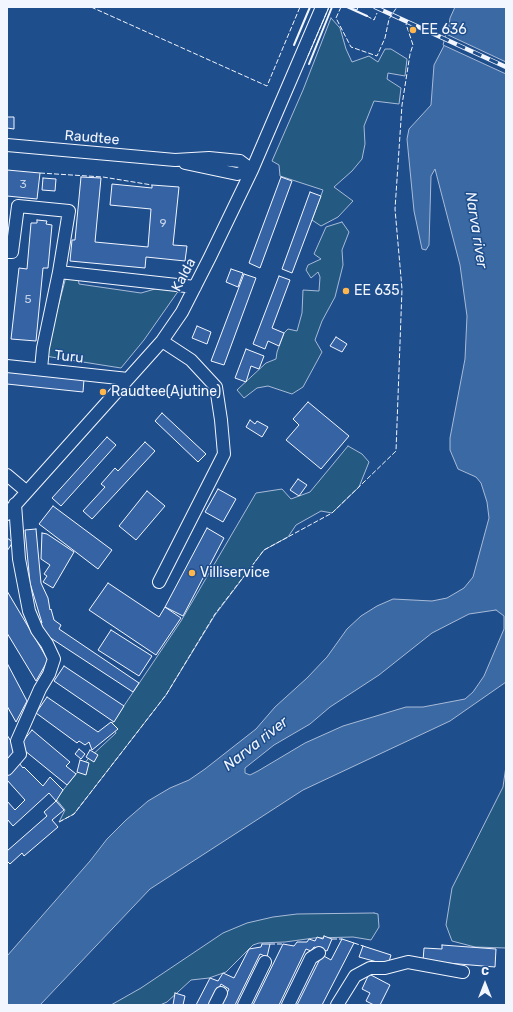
<!DOCTYPE html>
<meta charset="utf-8">
<style>
body{margin:0}
#map{position:relative;width:513px;height:1012px;overflow:hidden;background:#1f4e8c;font-family:Rubik,sans-serif}
canvas{display:block}
.frame{position:absolute;inset:0;border:8px solid #f2f6ff;pointer-events:none}
.north{position:absolute;left:465px;top:964px;width:40px;height:40px;-webkit-text-stroke:3px #1f4e8c;paint-order:stroke;rotate:0deg;font-size:11px;font-weight:700;line-height:16px;text-align:center;color:#f2f6ff}
.north::after{content:'';display:block;margin:auto;width:14px;height:18px;background:#f2f6ff;clip-path:polygon(50% 0,100% 100%,50% 72%,0 100%)}
</style>
<div id="map">
<canvas width="513" height="1012"></canvas>
<div class="frame"></div>
<div class="north">С</div>
</div>
<script>
const g = document.querySelector('canvas').getContext('2d');
g.lineJoin = 'round';
function fillPath(path, color) {
  g.fillStyle = color;
  g.fill(path, 'evenodd');
}
function shape(rows) {
  const path = new Path2D();
  for (const r of rows) {
    path.moveTo(r[0], r[1]);
    for (let i = 2; i < r.length; i += 2) path.lineTo(r[i], r[i + 1]);
  }
  return path;
}
function trace(path, color, width, dash) {
  g.strokeStyle = color;
  g.lineWidth = width;
  g.lineCap = dash ? 'butt' : 'round';
  g.setLineDash(dash || []);
  g.stroke(path);
}
function write(font, color, halo, rows, align = 'center') {
  g.font = font + ' Rubik,sans-serif';
  g.lineWidth = 3;
  g.setLineDash([]);
  g.textBaseline = 'middle';
  g.strokeStyle = halo;
  g.fillStyle = color;
  for (const [text, x, y, turn = 0] of rows) {
    g.save();
    g.translate(x, y);
    g.rotate((+turn || 0) * Math.PI / 180);
    g.textAlign = isNaN(turn) ? turn : align;
    if (halo) g.strokeText(text, 0, 0);
    g.fillText(text, 0, 0);
    g.restore();
  }
}
const green = shape([
 [331,18,340,28,346,49,352,62,369,56,378,62,385,49,391,49,407,59,405,76,388,73,387,79,401,88,399,104,374,101,364,126,365,144,362,159,352,171,334,187,353,201,338,217,321,226,312,220,323,190,280,176,279,165,272,161,303,90,331,18],
 [342,222,349,232,342,250,343,265,335,297,322,321,315,340,322,352,303,387,292,394,268,386,257,388,244,398,237,390,266,363,276,359,277,352,284,333,288,329,297,331,302,313,303,290,319,291,320,277,318,272,311,278,306,270,308,265,321,259,314,254,326,227,342,222],
 [66,277,78,277,79,284,141,293,155,289,179,290,144,340,121,368,45,356,66,277],
 [348,446,362,454,369,462,359,487,332,513,321,511,296,525,288,537,264,550,215,615,166,695,74,814,59,822,65,810,56,799,88,759,116,733,111,725,181,621,256,493,282,489,291,499,310,492,348,446],
 [506,766,506,948,475,947,452,941,446,925,452,888,503,787,506,766],
 [374,913,378,914,379,927,371,940,353,937,314,938,285,942,259,943,253,945,226,972,209,978,191,980,167,1002,160,1005,111,1005,141,988,223,933,247,923,273,917,297,914,374,913]
]);
const water = shape([
 [455,7,506,7,506,682,450,721,303,790,150,889,40,1005,7,1005,7,956,90,861,107,839,126,820,148,801,170,788,189,780,205,769,256,729,275,707,307,678,327,657,347,629,361,616,377,606,393,599,432,601,447,598,464,588,473,577,489,518,487,502,481,483,476,477,458,469,450,450,450,438,465,359,467,316,460,265,435,169,431,176,429,245,426,250,422,249,414,211,407,139,409,129,431,105,434,65,447,40,450,18,455,7],
 [496,610,504,616,504,629,484,676,473,692,465,699,423,707,406,707,343,726,305,743,258,771,250,775,245,773,245,768,274,745,310,724,330,707,379,675,432,633,469,614,496,610]
]);
const pier = shape([
 [446,34,506,62,506,74,443,45,446,34]
]);
const building = shape([
 [349,7,358,7,357,10,349,7],
 [7,117,14,117,14,129,7,128,7,117],
 [7,170,40,173,37,199,7,196,7,170],
 [81,177,101,178,95,242,148,247,151,209,110,205,112,184,152,188,152,185,179,187,173,245,187,246,185,261,146,257,145,268,70,261,72,240,75,240,81,177],
 [281,177,292,181,260,268,249,263,281,177],
 [43,178,56,179,55,191,42,190,43,178],
 [310,192,321,196,292,273,282,269,310,192],
 [37,220,47,221,46,224,52,225,48,268,43,268,36,341,11,339,19,268,27,269,31,223,37,223,37,220],
 [231,269,243,273,238,287,226,282,231,269],
 [244,274,256,278,224,365,211,361,244,274],
 [279,276,290,280,272,328,284,333,279,346,268,341,265,349,253,344,279,276],
 [197,326,211,332,207,344,192,338,197,326],
 [336,337,347,344,342,352,330,346,336,337],
 [246,349,264,356,259,369,251,366,246,382,235,378,246,349],
 [7,371,84,379,83,392,7,384,7,371],
 [308,402,349,436,321,469,286,440,299,425,293,419,308,402],
 [162,413,206,454,198,462,155,421,162,413],
 [250,420,255,424,257,421,268,427,262,437,246,427,250,420],
 [107,437,116,445,61,506,52,498,107,437],
 [145,442,155,451,92,519,83,511,105,487,101,484,115,468,118,471,145,442],
 [298,479,307,485,299,496,290,490,298,479],
 [218,489,236,499,223,522,205,512,218,489],
 [147,491,165,506,136,540,119,526,147,491],
 [53,506,112,550,98,569,39,524,53,506],
 [207,528,224,538,183,616,165,607,207,528],
 [36,529,41,583,48,598,50,610,51,609,54,620,61,625,59,629,139,683,133,692,46,635,40,623,42,623,30,583,25,530,36,529],
 [42,533,47,534,74,552,53,588,43,582,47,576,44,574,50,565,41,559,42,533],
 [7,538,13,542,7,551,7,538],
 [108,583,159,617,165,607,181,618,156,655,89,610,108,583],
 [7,591,48,660,36,681,7,633,7,591],
 [111,630,152,656,139,676,98,650,111,630],
 [7,663,27,701,16,722,7,706,7,663],
 [64,666,124,706,114,722,54,681,64,666],
 [47,697,98,732,111,722,118,729,92,750,89,742,85,745,79,741,77,743,36,713,47,697],
 [32,730,70,762,66,766,76,774,67,785,19,746,32,730],
 [7,735,19,754,7,761,7,735],
 [79,749,85,754,81,759,75,754,79,749],
 [90,750,98,755,94,762,86,757,90,750],
 [80,760,89,763,86,775,77,772,80,760],
 [19,763,23,768,24,767,43,786,50,777,63,790,56,801,49,793,13,826,7,819,7,801,15,810,25,800,7,780,7,774,19,763],
 [56,801,64,810,52,820,58,827,24,856,22,853,10,864,7,861,7,851,47,816,44,812,56,801],
 [324,936,332,939,327,951,314,947,311,951,306,949,279,1005,253,1005,283,944,294,946,297,942,307,942,309,939,315,941,317,937,323,939,324,936],
 [342,939,354,943,322,1005,297,1005,322,955,331,960,342,939],
 [262,944,270,944,267,957,260,954,235,1005,221,1005,229,989,221,984,210,1005,196,1005,210,978,218,981,223,973,234,978,249,949,261,947,262,944],
 [442,945,496,949,495,967,423,961,424,948,442,949,442,945],
 [363,946,391,955,388,965,359,957,363,946],
 [369,974,390,985,380,1005,374,1005,366,1001,370,993,362,989,369,974],
 [175,993,185,996,183,1005,173,1005,175,993]
]);
const minor = shape([
 [7,145,175,160,209,158,240,161,252,170],
 [185,163,237,174,252,170],
 [7,252,12,252,18,206,69,211,59,272],
 [7,366,128,379],
 [41,369,43,348,59,272,195,287],
 [7,475,26,491],
 [7,514,162,341,182,312,210,257,252,170,322,7],
 [159,582,224,454,221,420,216,387,191,360,162,341],
 [7,769,20,754,17,741,40,689,49,674,54,659,47,644,37,630,29,611,19,559,15,504],
 [215,1005,221,993],
 [244,1005,265,962],
 [288,1005,311,958,319,953],
 [337,1005,355,976,370,968,385,968,408,962,463,972]
]);
const rail = shape([
 [375,7,506,67]
]);
const fence = shape([
 [91,7,267,86,300,7],
 [341,7,336,18,351,47,377,56,385,38,389,19,397,7],
 [367,16,374,20,377,13],
 [308,56,329,7],
 [40,173,103,177,152,185],
 [59,822,74,814,166,695,215,614,264,550,332,513,396,451,402,289,395,209,402,105,410,54,413,45,406,24],
 [332,939,342,939],
 [354,943,363,946],
 [270,944,283,944]
]);
const wall = shape([
 [347,7,367,16],
 [294,45,310,7],
 [309,64,332,7]
]);
const markers = [
 [413,30,4,"#ffb74d"],
 [346,291,4,"#ffb74d"],
 [103,392,4,"#ffb74d"],
 [192,573,4,"#ffb74d"]
];
const numberNames = [
 ["3",23,185],
 ["9",163,224],
 ["5",28,300]
];
const poiNames = [
 ["EE 636",421,30],
 ["EE 635",354,291],
 ["Raudtee(Ajutine)",111,392],
 ["Villiservice",200,573]
];
const streetNames = [
 ["Raudtee",92,138,5],
 ["Kalda",184,275,-62],
 ["Turu",69,357,6]
];
const waterNames = [
 ["Narva river",476,230,81],
 ["Narva river",256,744,-38]
];
fillPath(green, '#245a82');
trace(green, '#a8bbd7', 1);
fillPath(water, '#3b69a3');
trace(water, '#a8bbd7', 1);
fillPath(pier, '#1f4e8c');
trace(pier, '#a8bbd7', 1);
fillPath(building, '#3563a3');
trace(building, '#f2f6ff', 1);
trace(minor, '#f2f6ff', 14);
trace(minor, '#1f4e8c', 12);
trace(rail, '#f2f6ff', 4.5);
trace(rail, '#1f4e8c', 3, [9]);
trace(fence, '#f2f6ff', 1, [5, 2]);
trace(wall, '#f2f6ff', 2);
for (const [x, y, r, color] of markers) {
  const dot = new Path2D();
  dot.arc(x, y, r, 0, 2 * Math.PI);
  g.fillStyle = color;
  g.fill(dot);
  trace(dot, '#1f4e8c', 1.5);
}
write('12px', '#c3d1e8', null, numberNames);
write('14px', '#f2f6ff', '#1f4e8c', poiNames, 'left');
write('14px', '#f2f6ff', '#1f4e8c', streetNames);
write('italic 15px', '#f2f6ff', '#1f4e8c', waterNames);
</script>
